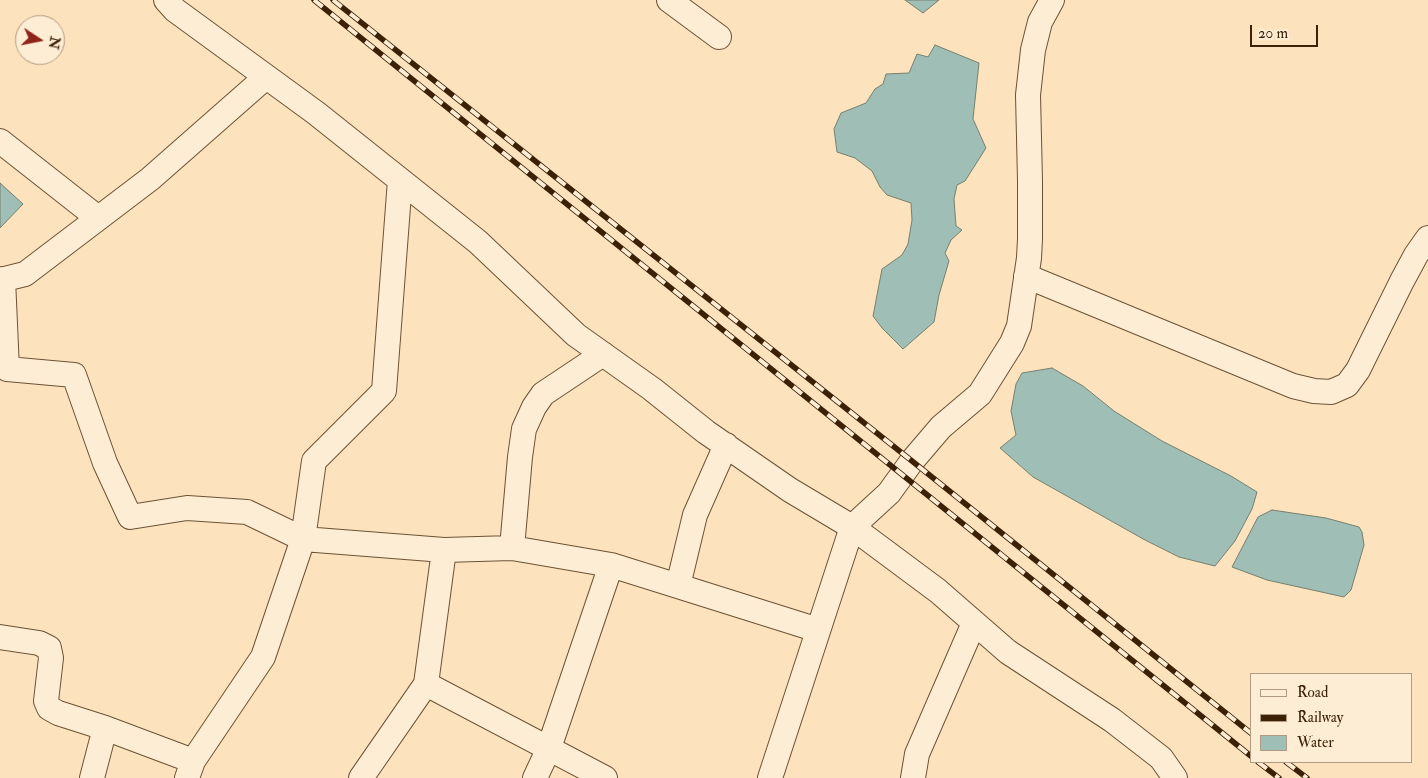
<!DOCTYPE html>
<style>
body{margin:0}
#map{position:relative;width:1428px;height:778px;overflow:hidden;background:#fce3bd;font-family:"IM FELL Double Pica",serif}
canvas{display:block}
.legend{position:absolute;left:1250px;top:673px;width:162px;height:90px;box-sizing:border-box;background:#fdedd4;border:1px solid #b09b82;margin:0;padding:6px 9px;list-style:none;font-size:15px;color:#3c2107}
.legend li{display:flex;align-items:center;gap:10px;height:25px}
.legend b{width:25px;border:1px solid #b09b82}
.north{position:absolute;left:15px;top:15px;width:50px;height:50px;box-sizing:border-box;background:#fdedd4;border:1px solid #b09b82;border-radius:50%;rotate:101deg;font-size:14px;font-weight:700;line-height:20px;text-align:center;color:#3c2107}
.north::after{content:'';display:block;margin:auto;width:18px;height:22px;background:#8f2418;clip-path:polygon(50% 0,100% 100%,50% 72%,0 100%)}
.scale{position:absolute;left:1250px;top:25px;width:68px;height:22px;box-sizing:border-box;border:2px solid #3c2107;border-top:0;padding-left:6px;font-size:15px;line-height:18px;white-space:nowrap;color:#3c2107;-webkit-text-stroke:4px #fdedd4;paint-order:stroke}
</style>
<div id="map">
<canvas width="1428" height="778"></canvas>
<ul class="legend">
<li><b style="height:6px;background:#fdedd4"></b>Road</li>
<li><b style="height:6px;background:#3c2107"></b>Railway</li>
<li><b style="height:14px;background:#9fbeb5"></b>Water</li>
</ul>
<div class="north">N</div>
<div class="scale">20 m</div>
</div>
<script>
const g = document.querySelector('canvas').getContext('2d');
g.lineJoin = 'round';
function fillPath(path, color) {
  g.fillStyle = color;
  g.fill(path, 'evenodd');
}
function shape(rows) {
  const path = new Path2D();
  for (const r of rows) {
    path.moveTo(r[0], r[1]);
    for (let i = 2; i < r.length; i += 2) path.lineTo(r[i], r[i + 1]);
  }
  return path;
}
function trace(path, color, width, dash) {
  g.strokeStyle = color;
  g.lineWidth = width;
  g.lineCap = dash ? 'butt' : 'round';
  g.setLineDash(dash || []);
  g.stroke(path);
}
const water = shape([
 [905,0,939,0,923,13,905,0],
 [935,45,979,63,973,119,986,148,965,181,957,185,954,199,956,226,962,230,951,240,945,253,949,261,939,295,934,322,903,349,882,328,873,316,882,269,902,255,908,244,912,220,911,203,887,195,880,187,872,171,855,158,837,152,834,129,841,113,866,103,875,89,883,84,886,74,909,73,917,54,928,57,935,45],
 [0,183,23,204,0,228,0,183],
 [1052,368,1083,386,1114,411,1162,441,1231,476,1257,492,1252,509,1235,541,1215,566,1179,557,1145,540,1033,477,1000,448,1016,435,1011,411,1016,384,1022,373,1052,368],
 [1272,510,1326,518,1359,527,1362,532,1364,545,1351,590,1344,597,1267,580,1232,567,1258,517,1272,510]
]);
const minor = shape([
 [166,0,175,10,316,113,478,242,576,335,652,389,706,432,790,490,852,527,938,591,1008,652,1112,720,1161,758,1175,778],
 [669,0,719,37],
 [0,141,98,218],
 [1026,276,1293,386,1314,391,1331,392,1347,385,1358,370,1402,281,1416,255,1428,238],
 [3,279,7,369,74,375,105,463,130,517,187,508,247,512,303,539,314,461,384,391,400,180],
 [0,280,25,274,150,179,266,77],
 [603,354,543,394,534,407,524,429,520,457,512,548,611,565,678,586],
 [726,445,695,515,678,586,818,630],
 [0,637,39,643,49,648,51,658,46,701,49,708,58,713,105,728,193,761],
 [426,684,605,778],
 [92,778,105,728],
 [187,778,193,761,263,657,303,539,444,550],
 [361,778,426,684,444,550,512,548],
 [535,778,549,748,611,565],
 [770,778,852,527,889,493,912,461,941,427,980,394,1012,343,1019,326,1029,258,1030,239,1030,181,1028,95,1033,50,1040,22,1052,0],
 [913,778,917,754,974,623]
]);
const rail = shape([
 [314,0,1252,757],
 [333,0,912,461,1252,734],
 [1258,762,1279,778],
 [1286,762,1307,778]
]);
fillPath(water, '#9fbeb5');
trace(water, '#777f6f', 1);
trace(minor, '#6c5234', 26);
trace(minor, '#fdedd4', 24);
trace(rail, '#3c2107', 5.5);
trace(rail, '#fdedd4', 4, [11]);
</script>
